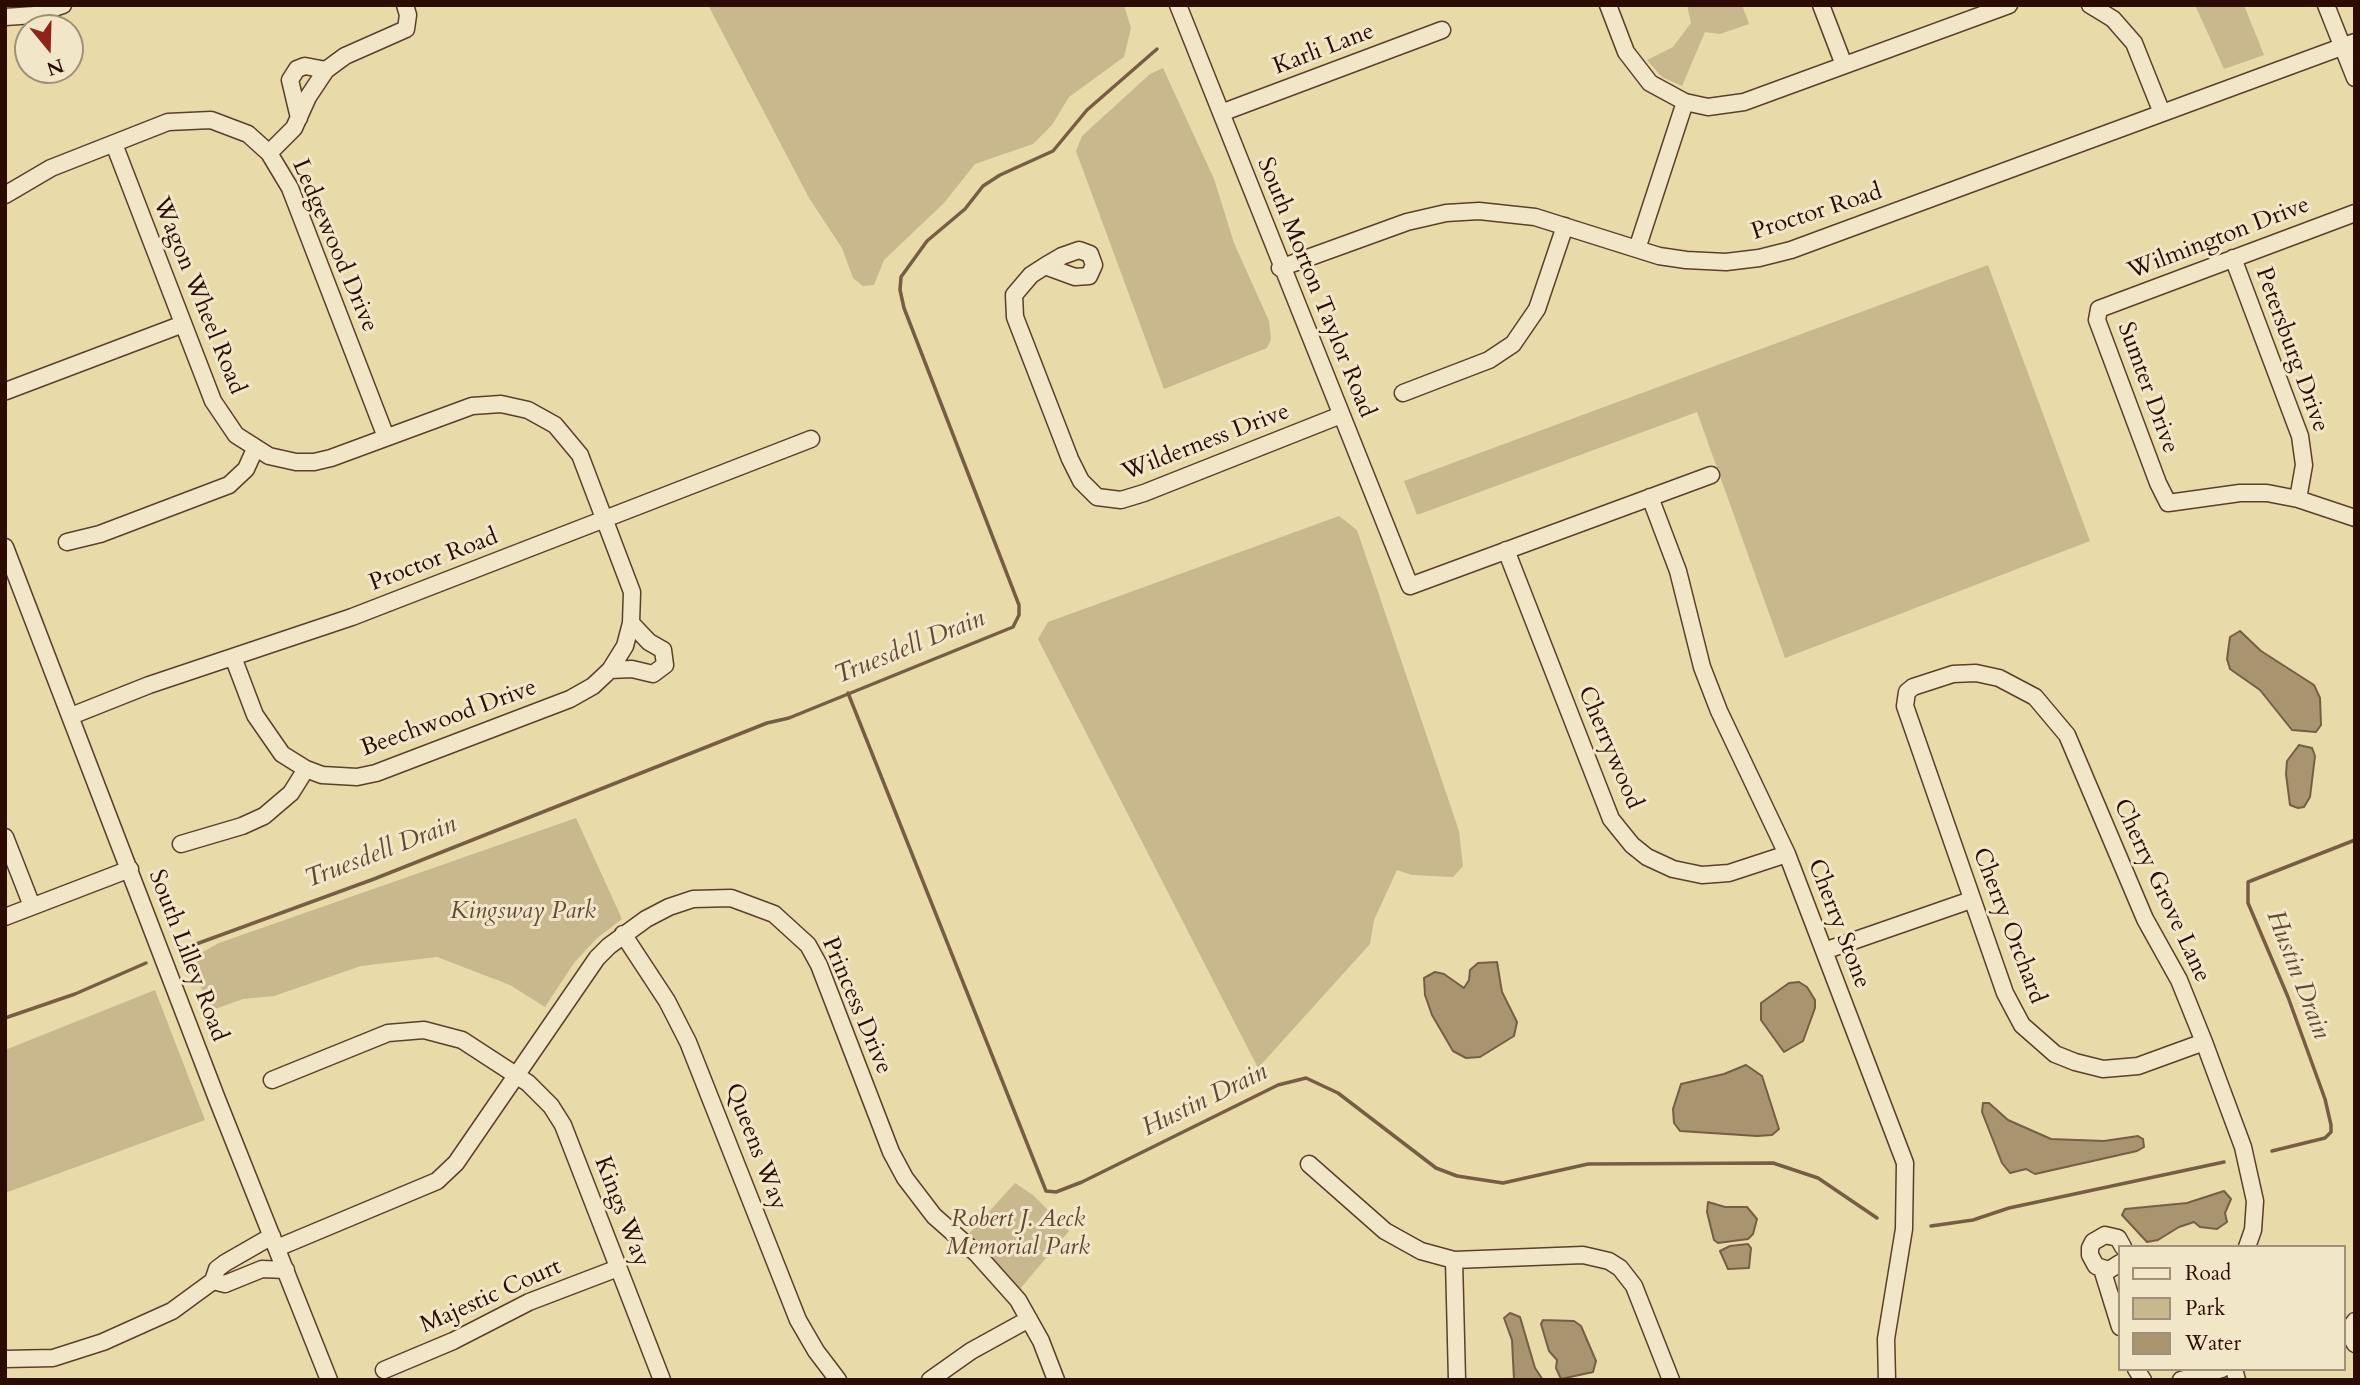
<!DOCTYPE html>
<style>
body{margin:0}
#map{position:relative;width:2360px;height:1385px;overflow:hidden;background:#e9daaa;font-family:Cardo,serif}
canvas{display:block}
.frame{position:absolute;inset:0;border:7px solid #2c0b00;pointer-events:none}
.legend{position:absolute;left:2118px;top:1245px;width:228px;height:126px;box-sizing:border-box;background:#f1e7c8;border:2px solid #a28f78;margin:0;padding:9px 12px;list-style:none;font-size:21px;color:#2c0b00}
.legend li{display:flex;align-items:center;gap:14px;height:35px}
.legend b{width:35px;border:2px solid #a28f78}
.north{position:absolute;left:14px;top:14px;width:70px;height:70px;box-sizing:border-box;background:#f1e7c8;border:2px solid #a28f78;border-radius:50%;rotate:161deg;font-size:19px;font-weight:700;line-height:28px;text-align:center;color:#2c0b00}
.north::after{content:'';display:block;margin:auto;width:24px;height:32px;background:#8f2418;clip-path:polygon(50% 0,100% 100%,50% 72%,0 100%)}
</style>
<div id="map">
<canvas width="2360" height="1385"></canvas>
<div class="frame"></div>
<ul class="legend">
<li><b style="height:9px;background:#f1e7c8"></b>Road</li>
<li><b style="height:19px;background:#c9b78d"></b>Park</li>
<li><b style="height:19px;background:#a99470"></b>Water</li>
</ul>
<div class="north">N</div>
</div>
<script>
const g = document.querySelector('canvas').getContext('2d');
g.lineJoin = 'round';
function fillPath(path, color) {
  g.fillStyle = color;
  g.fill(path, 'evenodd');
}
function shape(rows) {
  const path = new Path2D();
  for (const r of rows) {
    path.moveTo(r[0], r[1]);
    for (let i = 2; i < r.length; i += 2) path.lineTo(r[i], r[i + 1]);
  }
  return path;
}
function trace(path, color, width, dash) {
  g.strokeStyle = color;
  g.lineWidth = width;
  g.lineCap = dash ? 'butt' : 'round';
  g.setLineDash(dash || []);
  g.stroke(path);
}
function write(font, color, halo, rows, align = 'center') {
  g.font = font + ' Cardo,serif';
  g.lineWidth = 6;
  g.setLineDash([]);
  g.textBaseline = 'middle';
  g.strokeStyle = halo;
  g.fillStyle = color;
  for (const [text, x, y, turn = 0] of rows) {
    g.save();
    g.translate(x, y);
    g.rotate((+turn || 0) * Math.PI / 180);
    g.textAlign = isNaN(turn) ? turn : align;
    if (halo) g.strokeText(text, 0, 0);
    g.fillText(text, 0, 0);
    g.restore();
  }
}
const green = shape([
 [708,5,1124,5,1131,28,1124,57,1069,97,1052,125,1033,144,975,164,944,203,884,260,874,285,863,286,853,278,842,248,809,198],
 [1687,5,1742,5,1749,24,1720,34,1705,32,1682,86,1662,77,1647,60,1673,47,1691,23],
 [2195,5,2244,5,2264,55,2224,69],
 [1163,68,1214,179,1234,243,1269,321,1271,339,1267,348,1164,389,1076,151,1082,136,1150,74],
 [1988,265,2090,541,1785,658,1697,412,1417,515,1404,481],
 [1339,516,1357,530,1459,831,1463,866,1453,877,1412,875,1397,870,1374,920,1370,944,1258,1068,1038,639,1048,622],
 [576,818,622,919,596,939,574,963,545,1007,510,985,437,957,361,966,274,996,243,999,212,1010,206,1000,190,959,219,943],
 [155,990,205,1120,5,1193,5,1050],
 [1015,1183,1033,1195,1069,1231,1019,1290,966,1237]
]);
const water = shape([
 [2240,631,2261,651,2314,685,2320,698,2321,725,2316,732,2292,730,2260,690,2230,669,2227,659,2230,637,2240,631],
 [2299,745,2312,748,2315,756,2310,797,2304,807,2298,808,2290,805,2286,774,2287,761,2299,745],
 [1497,962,1502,992,1517,1022,1514,1036,1480,1057,1466,1058,1453,1051,1432,1015,1425,995,1424,978,1435,972,1444,974,1464,988,1469,980,1470,970,1478,963,1497,962],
 [1799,982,1807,987,1815,1000,1815,1008,1803,1041,1784,1052,1761,1020,1761,1003,1789,983,1799,982],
 [1746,1065,1762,1076,1779,1129,1772,1135,1757,1136,1680,1131,1674,1123,1673,1109,1681,1084,1724,1074,1746,1065],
 [1983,1103,1989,1103,2008,1120,2051,1139,2104,1141,2138,1136,2143,1139,2144,1147,2137,1151,2035,1174,2026,1169,2010,1173,2002,1163,1982,1112,1983,1103],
 [2224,1191,2231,1199,2225,1213,2227,1222,2217,1229,2200,1227,2194,1222,2179,1227,2158,1240,2147,1242,2122,1215,2125,1209,2187,1203,2224,1191],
 [1708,1202,1725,1207,1747,1207,1757,1219,1753,1234,1748,1239,1718,1243,1714,1240,1707,1212,1708,1202],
 [1748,1244,1751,1248,1749,1268,1728,1269,1720,1251,1730,1246,1748,1244],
 [1510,1313,1520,1317,1535,1368,1543,1380,1514,1380,1512,1340,1504,1318,1510,1313],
 [1543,1320,1574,1321,1581,1326,1596,1361,1593,1372,1561,1379,1556,1368,1557,1360,1549,1351,1541,1324,1543,1320]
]);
const stream = shape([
 [848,693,1046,1191,1056,1192,1082,1182,1278,1085,1306,1078,1338,1093,1436,1168,1457,1176,1503,1183,1588,1164,1773,1163,1818,1178,1877,1218],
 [188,947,374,879,767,723,789,718,1013,627,1019,615,1019,605,904,308,900,290,901,277,927,241,965,209,983,186,1000,175,1053,151,1087,110,1157,49],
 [5,1018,75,994,146,963],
 [2272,1151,2325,1138,2331,1132,2331,1125,2325,1099,2288,997,2248,903,2248,882,2355,840],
 [1931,1226,1973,1220,2009,1208,2224,1162]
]);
const minor = shape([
 [1178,5,1410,586,1711,475],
 [1608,5,1626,52,1650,83,1685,102,1708,107,1744,102,2009,5],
 [1821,5,1844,65],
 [2090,5,2113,19,2134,43,2162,113],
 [2326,5,2355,78],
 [5,17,34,15,63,5],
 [1221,113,1442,30],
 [299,118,290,80,297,69,305,66,326,70],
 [114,144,213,401,236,435,269,456,296,462,314,462,331,458,472,406,501,404,528,410,555,425,580,455,632,592,631,623,625,646,610,670,593,686,570,699,376,773,357,777,322,775,306,769,282,754,255,715,233,657],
 [269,153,294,128,308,97,326,70,345,56,406,29,408,15,405,5],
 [5,195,51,168,168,122,211,120,248,134,269,153,290,188,386,437],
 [2355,213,2099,309,2097,320,2158,483,2168,503,2240,493,2267,493,2298,499,2355,518],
 [1637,249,1685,102],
 [2233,258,2300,436,2304,465,2298,499],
 [1045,266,1075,277,1089,276,1094,265,1090,254,1079,250,1062,256,1045,266,1031,275,1014,295,1015,317,1070,459,1081,481,1097,497,1121,500,1144,493,1341,415],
 [1280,268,1407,222,1446,213,1479,211,1535,217,1659,256,1686,260,1726,262,1759,258,1791,250,2355,42],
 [6,391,183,324],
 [1403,393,1489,360,1513,344,1537,309,1565,226],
 [1650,497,1678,571,1702,667,1719,711,1787,854,1905,1163,1904,1229,1886,1339,1887,1380],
 [67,542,100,534,229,485,246,469,255,449],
 [5,547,217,1099,329,1380],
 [1506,550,1611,819,1632,845,1647,857,1673,869,1702,875,1729,873,1787,854],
 [610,670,632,669,653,674,665,665,663,650,649,642,631,623],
 [71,716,149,685,352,617,811,439],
 [5,837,32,906],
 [181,844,242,826,264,816,291,793,306,769],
 [5,917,130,869],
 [623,934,667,1001,688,1042,798,1320,816,1351,838,1380],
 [1824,951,1971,900],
 [2204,1042,2138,1066,2103,1069,2075,1062,2055,1054,2022,1025,2005,993,1905,706,1907,692,1913,687,1953,674,1976,673,1999,678,2035,697,2067,735,2145,919,2179,980,2204,1042,2243,1147,2255,1201,2253,1230,2247,1247],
 [272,1080,388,1033,424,1030,462,1040,528,1083,551,1106,563,1125,662,1380],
 [1309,1164,1385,1231,1421,1251,1454,1260,1583,1255,1609,1261,1620,1268,1634,1286,1671,1380],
 [272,1236,225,1263,217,1269,213,1281,225,1284,262,1269,286,1270],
 [277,1248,437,1181,456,1163,597,958,609,946,646,919,669,907,693,899,731,898,774,914,808,945,819,965,891,1152,905,1178,934,1216,976,1253,1018,1300,1041,1341,1056,1380],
 [1454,1260,1457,1380],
 [2120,1263,2109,1270,2096,1266,2090,1255,2090,1248,2093,1242,2105,1235,2118,1238,2123,1247],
 [2102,1269,2120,1327],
 [2355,1321,2348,1331,2355,1344],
 [5,1359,53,1358,103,1342,172,1311,213,1281],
 [2136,1369,2143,1380],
 [2234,1369,2237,1380],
 [384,1370,453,1341,529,1302,618,1268],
 [930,1380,971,1351,1029,1319],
 [2181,1380,2222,1369]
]);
const streetNames = [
 ["Karli Lane",1324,50,-21],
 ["Proctor Road",1817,213,-18],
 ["Wilmington Drive",2219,239,-21],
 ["Ledgewood Drive",334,246,67],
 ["South Morton Taylor Road",1315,288,68],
 ["Wagon Wheel Road",198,296,68],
 ["Petersburg Drive",2291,350,70],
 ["Sumter Drive",2147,388,70],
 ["Wilderness Drive",1206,443,-21],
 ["Proctor Road",434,561,-21],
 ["Beechwood Drive",449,719,-20],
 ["Cherrywood",1609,748,67],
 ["Cherry Grove Lane",2161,891,65],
 ["Cherry Stone",1838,924,69],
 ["Cherry Orchard",2008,926,69],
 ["South Lilley Road",187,956,69],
 ["Princess Drive",856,1006,67],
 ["Queens Way",755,1147,69],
 ["Kings Way",621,1212,69],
 ["Majestic Court",491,1297,-24]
];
const parkNames = [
 ["Kingsway Park",523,912],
 ["Robert J. Aeck",1018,1220],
 ["Memorial Park",1018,1248]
];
const waterNames = [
 ["Truesdell Drain",910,648,-22],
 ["Truesdell Drain",381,853,-21],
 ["Hustin Drain",2297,975,69],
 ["Hustin Drain",1205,1101,-26]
];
fillPath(green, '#c9b78d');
fillPath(water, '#a99470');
trace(water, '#775d43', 2);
trace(stream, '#775d43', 3.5);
trace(minor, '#5b3f2a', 19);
trace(minor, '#f1e7c8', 16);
write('24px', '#2c0b00', '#f1e7c8', streetNames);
write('italic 24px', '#634731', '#f1e7c8', parkNames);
write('italic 26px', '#644932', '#f1e7c8', waterNames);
</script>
